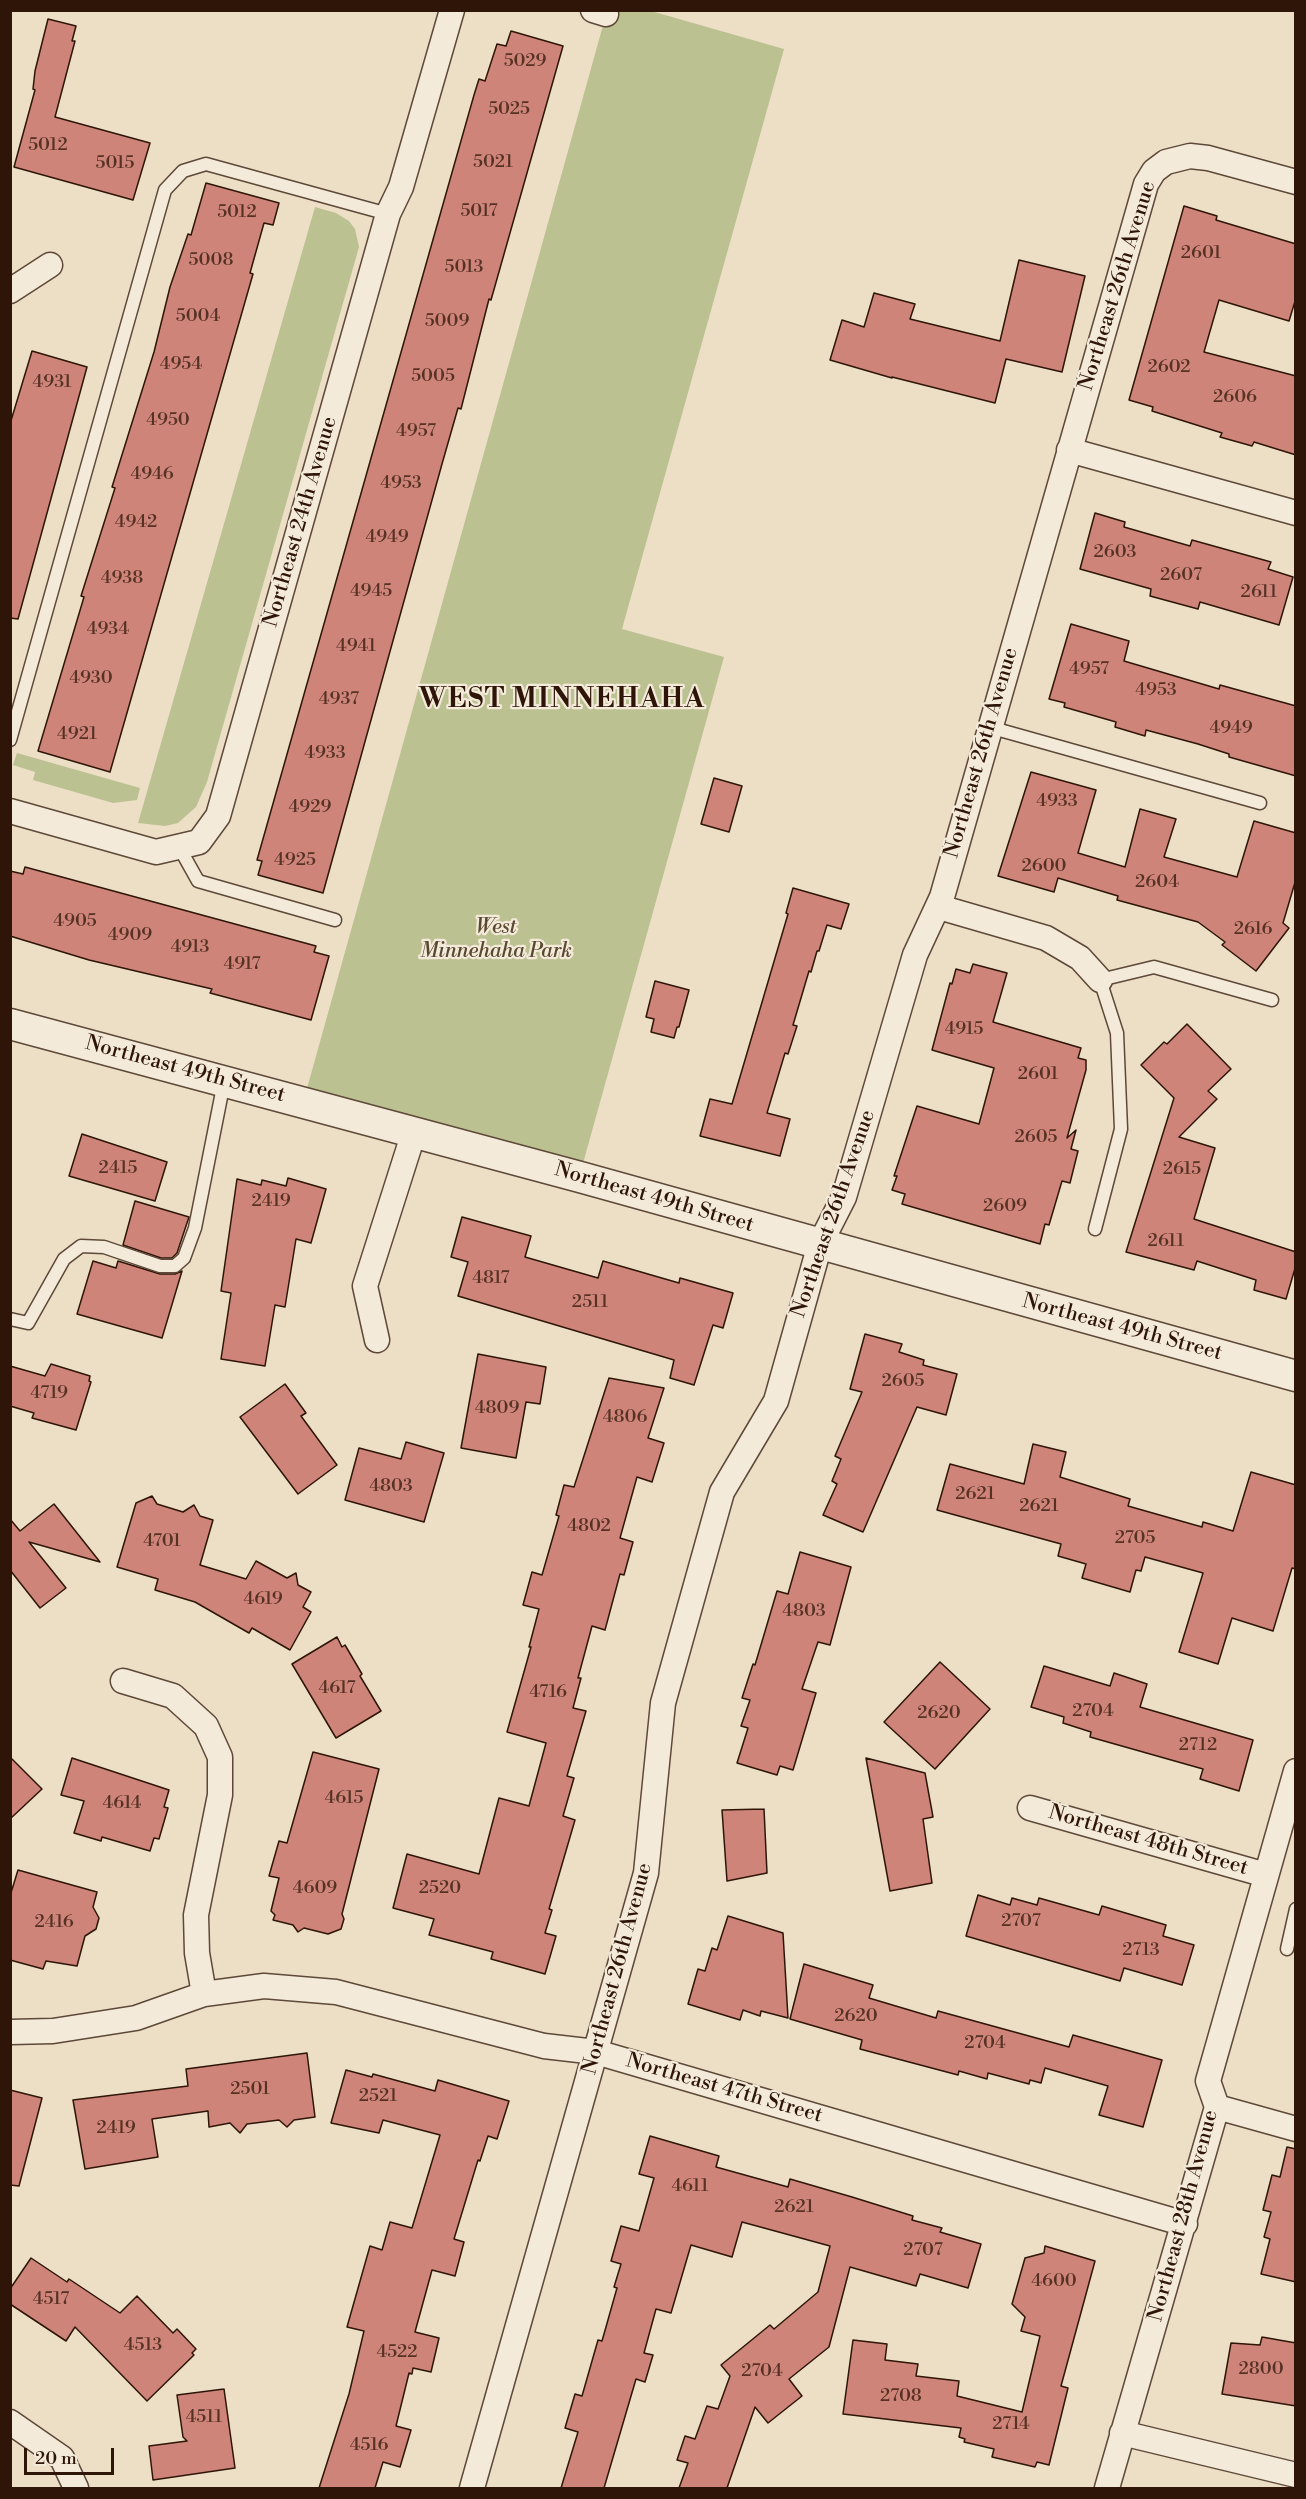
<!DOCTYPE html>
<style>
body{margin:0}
#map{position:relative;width:1306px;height:2499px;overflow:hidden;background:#ecdfc6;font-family:"Libre Bodoni",serif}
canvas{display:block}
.frame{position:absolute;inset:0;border:12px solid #2e1508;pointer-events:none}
.scale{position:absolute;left:24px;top:2448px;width:90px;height:27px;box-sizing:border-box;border:3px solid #2e1508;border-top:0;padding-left:8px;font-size:18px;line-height:21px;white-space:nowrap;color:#2e1508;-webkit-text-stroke:4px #f3eada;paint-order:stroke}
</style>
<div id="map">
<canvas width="1306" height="2499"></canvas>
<div class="frame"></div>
<div class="scale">20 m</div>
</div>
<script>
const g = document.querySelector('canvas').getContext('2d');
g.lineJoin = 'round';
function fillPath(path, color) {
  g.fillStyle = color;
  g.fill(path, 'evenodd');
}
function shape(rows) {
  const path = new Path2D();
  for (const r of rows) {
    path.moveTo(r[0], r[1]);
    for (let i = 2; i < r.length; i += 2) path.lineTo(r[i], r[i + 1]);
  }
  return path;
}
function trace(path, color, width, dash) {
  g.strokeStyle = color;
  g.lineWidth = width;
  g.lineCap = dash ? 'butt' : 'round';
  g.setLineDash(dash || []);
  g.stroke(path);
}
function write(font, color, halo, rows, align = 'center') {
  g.font = font + ' "Libre Bodoni",serif';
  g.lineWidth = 4.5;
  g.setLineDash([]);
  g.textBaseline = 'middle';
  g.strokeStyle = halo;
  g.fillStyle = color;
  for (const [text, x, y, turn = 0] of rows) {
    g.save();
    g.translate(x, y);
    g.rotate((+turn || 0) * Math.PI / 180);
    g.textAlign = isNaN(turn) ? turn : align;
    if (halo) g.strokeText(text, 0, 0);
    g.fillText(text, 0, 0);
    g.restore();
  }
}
const green = shape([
 [607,11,651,11,784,49,622,629,724,657,582,1167,306,1092],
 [315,207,336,213,349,221,355,229,359,247,207,782,196,807,178,823,165,826,138,823],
 [17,753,140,788,137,800,113,803,33,780,35,772,13,765]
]);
const building = shape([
 [48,19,76,26,72,41,75,41,55,117,150,143,133,200,14,167,35,90,33,89,35,71,48,19],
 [511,31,563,46,491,300,489,299,461,409,458,408,442,464,323,893,258,875,262,861,257,860,474,95,479,79,485,81,497,44,506,46,511,31],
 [206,183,279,203,273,225,264,223,250,273,253,274,110,772,38,751,84,597,81,596,115,488,112,487,154,352,170,287,188,234,191,235,206,183],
 [1184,206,1217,216,1216,220,1296,244,1296,298,1289,321,1219,300,1204,352,1296,376,1296,455,1254,442,1252,446,1220,437,1222,433,1152,411,1153,407,1129,400,1184,206],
 [1019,260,1085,276,1062,372,1006,359,995,403,892,377,892,378,830,360,842,320,864,327,874,293,915,304,910,319,1000,341,1019,260],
 [32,351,87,367,18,619,10,618,10,424,32,351],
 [1095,513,1125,522,1124,527,1190,546,1192,540,1271,562,1268,569,1293,577,1279,625,1200,602,1198,609,1150,596,1151,589,1080,569,1095,513],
 [1071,624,1129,641,1124,661,1219,689,1220,685,1296,706,1296,776,1229,757,1229,754,1198,744,1146,730,1145,736,1115,727,1116,722,1064,707,1065,703,1049,699,1071,624],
 [1031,772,1096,790,1078,853,1125,867,1140,809,1176,819,1164,857,1237,877,1254,821,1296,833,1296,879,1283,923,1289,928,1256,971,1222,945,1225,942,1198,922,1117,900,1118,896,1058,878,1054,892,998,876,1031,772],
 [714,778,742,786,729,832,701,824,714,778],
 [25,867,316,946,314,952,329,956,311,1020,210,993,212,989,89,960,10,936,10,871,23,874,25,867],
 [793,888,849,904,841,929,827,925,819,951,817,951,811,972,809,971,793,1025,797,1026,788,1054,785,1053,767,1113,790,1119,780,1156,700,1136,710,1099,732,1104,788,914,786,913,793,888],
 [973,964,1007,973,993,1022,1081,1048,1078,1058,1086,1060,1086,1070,1067,1138,1076,1130,1071,1149,1078,1151,1070,1183,1062,1181,1049,1225,1045,1224,1040,1244,902,1204,905,1194,892,1190,897,1176,894,1176,917,1106,979,1124,994,1068,932,1050,950,983,952,984,956,969,970,973,973,964],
 [655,981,689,990,679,1027,677,1027,674,1038,651,1032,654,1019,646,1017,655,981],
 [1187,1024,1231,1069,1208,1091,1217,1099,1179,1137,1215,1148,1194,1219,1296,1252,1296,1265,1286,1299,1254,1290,1256,1280,1197,1261,1194,1270,1126,1252,1174,1098,1141,1065,1164,1042,1167,1044,1187,1024],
 [82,1134,167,1162,155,1201,69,1176,82,1134],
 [288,1178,326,1189,311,1243,296,1239,285,1307,275,1305,265,1366,221,1359,231,1293,221,1291,237,1179,261,1185,262,1180,286,1186,288,1178],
 [135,1201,189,1217,177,1253,172,1258,161,1258,123,1245,135,1201],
 [462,1217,531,1236,525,1257,598,1278,603,1261,679,1283,680,1278,733,1293,723,1328,713,1325,694,1385,670,1378,674,1360,458,1296,468,1262,451,1257,462,1217],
 [93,1261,116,1268,118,1261,160,1274,175,1274,182,1271,162,1338,77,1314,93,1261],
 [865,1334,902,1344,899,1352,924,1360,923,1365,957,1374,946,1415,917,1407,863,1532,823,1515,837,1484,832,1481,841,1459,835,1456,862,1392,850,1389,865,1334],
 [478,1354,546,1367,540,1404,526,1402,516,1458,461,1448,478,1354],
 [51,1364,90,1376,89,1381,91,1382,76,1430,32,1418,34,1413,10,1406,10,1366,45,1376,51,1364],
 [609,1378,664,1388,648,1438,664,1443,652,1482,637,1477,620,1538,633,1542,624,1575,620,1574,605,1630,592,1626,578,1678,581,1678,573,1708,586,1711,567,1776,574,1778,563,1816,575,1820,549,1909,552,1910,545,1933,556,1936,545,1974,491,1959,493,1952,429,1935,434,1919,393,1908,407,1854,479,1874,499,1798,529,1806,546,1743,507,1732,531,1647,529,1647,539,1609,523,1605,532,1572,542,1575,559,1516,556,1515,564,1485,574,1487,609,1378],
 [285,1384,306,1413,301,1416,337,1465,298,1494,240,1417,285,1384],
 [406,1442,444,1453,424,1522,345,1500,359,1448,401,1459,406,1442],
 [1033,1444,1066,1452,1060,1477,1130,1499,1128,1506,1202,1527,1203,1522,1233,1531,1251,1472,1296,1485,1296,1569,1292,1568,1273,1631,1232,1618,1218,1664,1179,1652,1203,1573,1145,1557,1141,1571,1136,1570,1130,1592,1082,1578,1086,1564,1058,1556,1061,1544,937,1510,950,1464,1024,1484,1033,1444],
 [152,1496,157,1504,183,1512,194,1505,200,1516,213,1520,200,1565,246,1579,256,1561,287,1578,296,1573,298,1585,311,1592,303,1607,311,1612,290,1650,252,1628,249,1633,195,1602,155,1590,158,1579,117,1567,136,1503,152,1496],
 [54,1504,100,1562,29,1542,66,1588,40,1608,10,1570,10,1519,20,1531,54,1504],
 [800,1552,851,1567,830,1645,818,1642,802,1689,816,1693,793,1770,780,1766,777,1775,737,1763,748,1728,741,1726,750,1700,742,1698,753,1664,755,1665,777,1591,788,1594,800,1552],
 [337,1637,342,1647,345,1645,362,1674,360,1676,381,1711,336,1738,292,1664,337,1637],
 [940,1662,990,1709,935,1769,884,1722,940,1662],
 [1044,1666,1110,1686,1114,1673,1147,1684,1140,1707,1253,1740,1239,1791,1200,1779,1203,1769,1090,1737,1091,1732,1063,1723,1064,1717,1031,1707,1044,1666],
 [313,1752,379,1769,342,1914,344,1919,341,1929,328,1934,304,1928,298,1932,293,1925,273,1920,275,1915,271,1911,279,1878,269,1876,279,1841,287,1843,313,1752],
 [10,1757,42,1789,10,1819,10,1757],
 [72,1758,169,1790,164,1807,168,1808,159,1839,154,1838,150,1851,102,1837,101,1841,74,1833,84,1801,61,1795,72,1758],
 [866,1758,925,1773,933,1817,923,1819,932,1883,890,1891,866,1758],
 [764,1809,767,1873,727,1881,722,1810,764,1809],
 [18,1870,97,1892,93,1907,99,1918,96,1929,85,1936,77,1966,46,1961,43,1969,10,1960,10,1896,18,1870],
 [978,1895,1010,1905,1012,1898,1037,1905,1039,1898,1099,1915,1102,1906,1166,1925,1163,1936,1194,1945,1182,1985,1124,1968,1120,1981,966,1936,978,1895],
 [728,1916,783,1933,788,2018,761,2011,760,2016,743,2010,740,2020,688,2004,698,1969,705,1971,712,1948,717,1950,728,1916],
 [804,1964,873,1985,869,1998,936,2018,938,2011,1069,2047,1073,2035,1162,2060,1143,2127,1099,2115,1108,2086,1045,2068,1041,2083,1030,2080,1029,2084,988,2073,987,2079,959,2071,958,2075,860,2049,862,2040,790,2019,804,1964],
 [307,2053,315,2117,294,2120,287,2127,279,2120,247,2124,240,2133,230,2123,209,2127,208,2111,152,2119,158,2157,85,2169,73,2100,188,2086,186,2069,307,2053],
 [346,2070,372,2077,373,2074,435,2091,438,2080,509,2101,497,2139,488,2136,480,2161,478,2160,454,2239,464,2242,455,2276,432,2270,415,2332,439,2338,431,2372,413,2368,412,2374,409,2373,396,2426,411,2430,400,2467,383,2462,375,2488,319,2488,349,2394,364,2331,347,2327,370,2246,382,2250,390,2222,412,2228,440,2135,383,2120,379,2133,331,2123,346,2070],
 [10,2090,42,2098,19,2186,10,2185,10,2090],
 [650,2136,719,2156,716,2167,788,2187,790,2179,852,2197,913,2216,912,2220,942,2228,940,2232,981,2244,968,2288,920,2274,916,2286,850,2267,829,2347,789,2379,802,2396,768,2423,755,2407,727,2488,679,2488,688,2463,677,2460,685,2436,695,2439,707,2406,718,2409,730,2376,721,2365,770,2325,774,2329,818,2292,830,2246,742,2222,732,2257,691,2245,671,2313,656,2309,644,2353,653,2355,645,2382,636,2379,604,2488,561,2488,578,2432,565,2428,575,2394,582,2396,598,2340,602,2341,617,2288,614,2287,621,2264,611,2261,621,2226,639,2231,654,2178,639,2174,650,2136],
 [1287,2147,1296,2149,1296,2282,1261,2274,1270,2239,1264,2237,1271,2212,1263,2210,1272,2175,1280,2177,1287,2147],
 [1045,2246,1095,2261,1061,2386,1068,2388,1049,2465,1037,2462,1035,2467,992,2457,994,2449,964,2442,965,2439,959,2437,961,2428,843,2414,853,2340,887,2344,885,2360,918,2364,916,2376,959,2381,957,2396,1022,2412,1040,2336,1021,2331,1025,2317,1012,2304,1025,2258,1044,2253,1045,2246],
 [31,2258,67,2282,69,2279,120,2313,137,2296,173,2333,177,2329,196,2349,192,2353,194,2355,147,2401,75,2327,66,2341,10,2304,10,2289,31,2258],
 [1262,2337,1296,2343,1296,2406,1222,2394,1231,2343,1260,2345,1262,2337],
 [224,2389,235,2468,153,2480,149,2446,187,2441,183,2437,177,2395,224,2389]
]);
const service = shape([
 [989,727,1260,803],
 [10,740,165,190,183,171,206,164,388,214],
 [179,847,198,881,335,920],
 [1095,1229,1121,1129,1117,1033,1100,980,1154,967,1272,1000],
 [10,1319,28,1323,64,1259,81,1246,104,1247,160,1266,175,1266,184,1258,195,1228,224,1082],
 [1287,1949,1296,1909]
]);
const minor = shape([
 [593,10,606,14],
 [10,291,50,265],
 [1069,450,1296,513],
 [10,811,156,852,199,842,218,816,388,214,401,187,452,10],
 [939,907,1046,938,1080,958,1100,980],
 [377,1340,365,1286,414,1132],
 [123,1681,173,1696,206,1726,220,1757,220,1795,196,1915,197,1953,204,1994],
 [1030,1808,1266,1875],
 [10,2032,53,2031,136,2018,204,1994,264,1986,336,1992,544,2046,596,2052,1185,2224],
 [1217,2107,1296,2129],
 [10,2422,62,2458,76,2488],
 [1122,2433,1296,2475],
 [472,2488,646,1873,663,1703,722,1492,776,1401,820,1244,844,1197,915,955,942,897,1146,184,1154,171,1166,162,1190,156,1208,158,1296,182],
 [1107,2488,1217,2107,1208,2081,1296,1771]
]);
const tertiary = shape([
 [10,1024,580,1177,1296,1376]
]);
const numberNames = [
 ["5029",525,62],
 ["5025",509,110],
 ["5012",48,146],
 ["5021",493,163],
 ["5015",115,164],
 ["5017",479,212],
 ["5012",237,213],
 ["2601",1201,254],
 ["5008",211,261],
 ["5013",464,268],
 ["5004",198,317],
 ["5009",447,322],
 ["4954",181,365],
 ["2602",1169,368],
 ["5005",433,377],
 ["4931",52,383],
 ["2606",1235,398],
 ["4950",168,421],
 ["4957",416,432],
 ["4946",152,475],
 ["4953",401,484],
 ["4942",136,523],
 ["4949",387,538],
 ["2603",1115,553],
 ["2607",1181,576],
 ["4938",122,579],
 ["4945",371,592],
 ["2611",1259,593],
 ["4934",108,630],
 ["4941",356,647],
 ["4957",1089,670],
 ["4930",91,679],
 ["4953",1156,691],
 ["4937",339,700],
 ["4949",1231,729],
 ["4921",77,735],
 ["4933",325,754],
 ["4933",1057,802],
 ["4929",310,808],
 ["4925",295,861],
 ["2600",1044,867],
 ["2604",1157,883],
 ["4905",75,922],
 ["2616",1253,930],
 ["4909",130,936],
 ["4913",190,948],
 ["4917",242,965],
 ["4915",964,1030],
 ["2601",1038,1075],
 ["2605",1036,1138],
 ["2415",118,1169],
 ["2615",1182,1170],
 ["2419",271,1202],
 ["2609",1005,1207],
 ["2611",1166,1242],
 ["4817",491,1279],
 ["2511",590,1303],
 ["2605",903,1382],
 ["4719",49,1394],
 ["4809",497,1409],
 ["4806",625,1418],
 ["4803",391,1487],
 ["2621",975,1495],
 ["2621",1039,1507],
 ["4802",589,1527],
 ["2705",1135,1539],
 ["4701",162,1542],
 ["4619",263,1600],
 ["4803",804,1612],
 ["4617",337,1689],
 ["4716",548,1693],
 ["2704",1093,1712],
 ["2620",939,1714],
 ["2712",1198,1746],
 ["4615",344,1799],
 ["4614",122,1804],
 ["4609",315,1889],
 ["2520",440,1889],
 ["2707",1021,1922],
 ["2416",54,1923],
 ["2713",1141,1951],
 ["2620",856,2017],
 ["2704",985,2044],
 ["2501",250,2090],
 ["2521",378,2097],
 ["2419",116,2129],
 ["4611",690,2187],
 ["2621",794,2208],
 ["2707",923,2251],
 ["4600",1054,2282],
 ["4517",51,2300],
 ["4513",143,2346],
 ["4522",397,2353],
 ["2800",1261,2370],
 ["2704",762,2372],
 ["2708",901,2397],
 ["4511",204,2418],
 ["2714",1011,2425],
 ["4516",369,2446]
];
const streetNames = [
 ["Northeast 26th Avenue",1118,286,-73],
 ["Northeast 24th Avenue",301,522,-74],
 ["Northeast 26th Avenue",982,753,-74],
 ["Northeast 49th Street",185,1070,15],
 ["Northeast 49th Street",654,1198,16],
 ["Northeast 26th Avenue",834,1214,-71],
 ["Northeast 49th Street",1122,1328,15],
 ["Northeast 48th Street",1148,1841,16],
 ["Northeast 26th Avenue",618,1969,-75],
 ["Northeast 47th Street",724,2089,16],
 ["Northeast 28th Avenue",1184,2216,-75]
];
const parkNames = [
 ["West",496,928],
 ["Minnehaha Park",496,952]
];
const districtNames = [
 ["WEST MINNEHAHA",562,701]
];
fillPath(green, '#bcc192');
fillPath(building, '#ce8479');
trace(building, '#2e1508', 1.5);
trace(service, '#5e4838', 15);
trace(minor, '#5e4838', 27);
trace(tertiary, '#5e4838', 33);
trace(service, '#f3eada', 12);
trace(minor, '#f3eada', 24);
trace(tertiary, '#f3eada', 30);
write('18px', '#563124', null, numberNames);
write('21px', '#2e1508', '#f3eada', streetNames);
write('italic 21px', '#594931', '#f3eada', parkNames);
g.letterSpacing = '1.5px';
write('bold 27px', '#2e1508', '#f3eada', districtNames);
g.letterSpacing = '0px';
</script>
